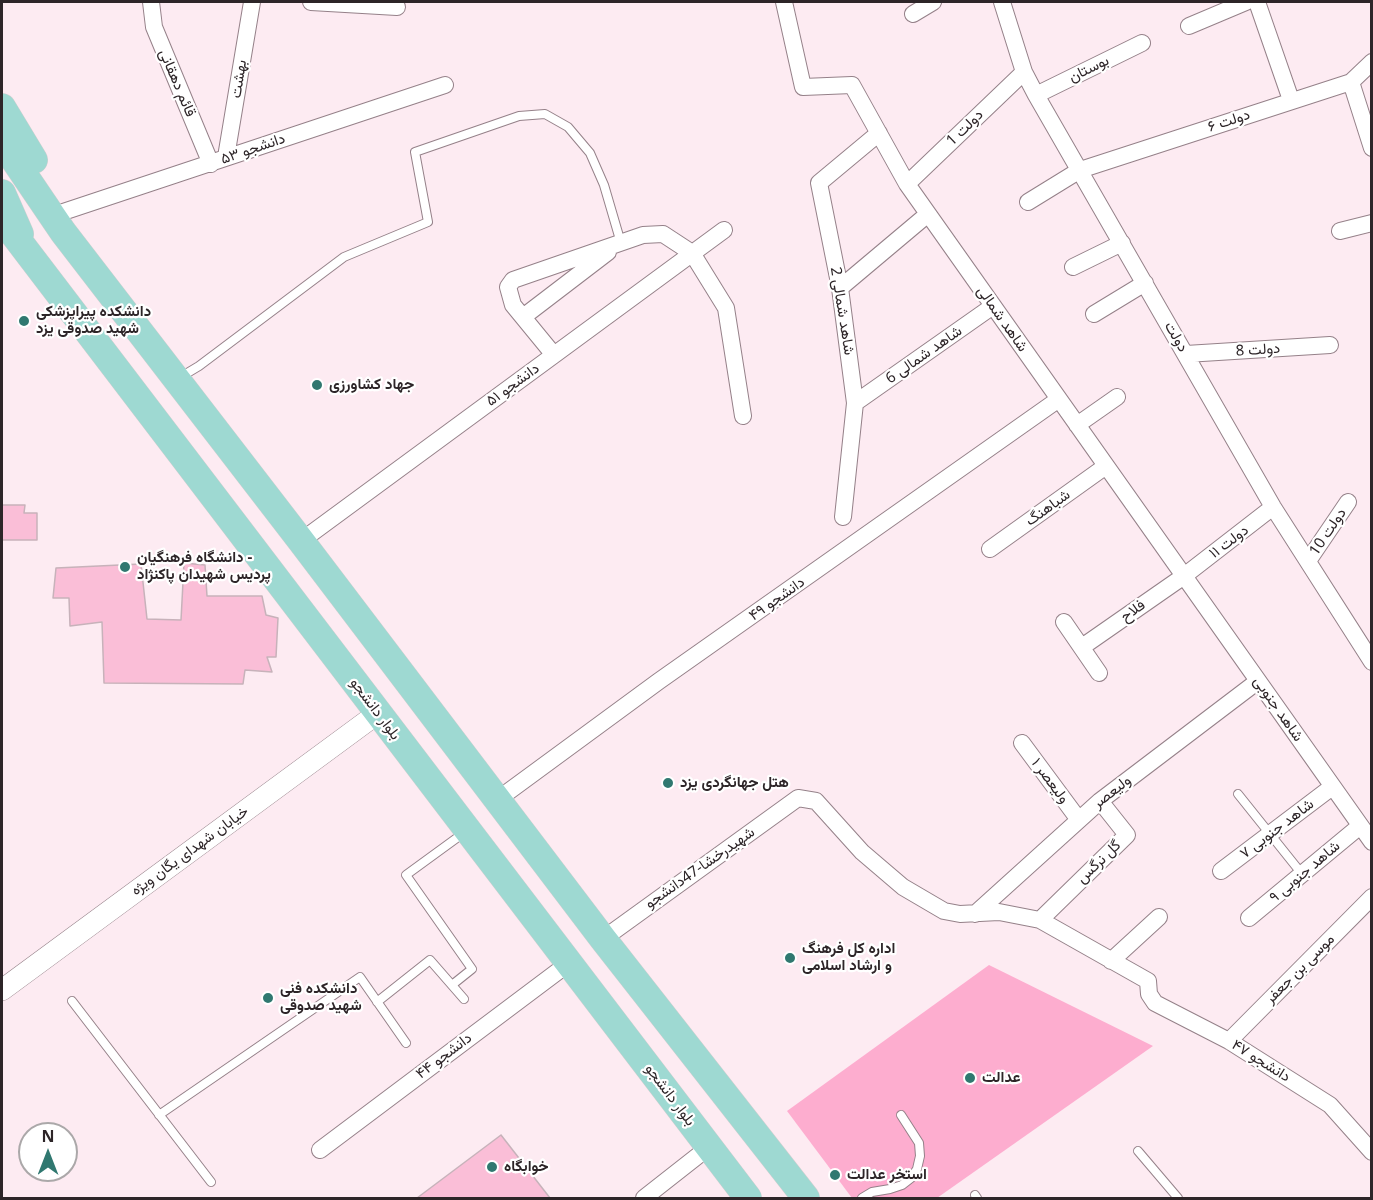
<!DOCTYPE html>
<meta charset="utf-8">
<style>
body{margin:0}
#map{position:relative;width:1373px;height:1200px;overflow:hidden;background:#fdebf2;font-family:"Noto Sans",sans-serif}
canvas{display:block}
.frame{position:absolute;inset:0;border:3px solid #2d2528;pointer-events:none}
.north{position:absolute;left:18px;top:1122px;width:60px;height:60px;box-sizing:border-box;background:#fff;border:2px solid #aba8a9;border-radius:50%;rotate:0deg;font-size:16px;font-weight:700;line-height:24px;text-align:center;color:#2d2528}
.north::after{content:'';display:block;margin:auto;width:21px;height:27px;background:#307870;clip-path:polygon(50% 0,100% 100%,50% 72%,0 100%)}
</style>
<div id="map">
<canvas width="1373" height="1200"></canvas>
<div class="frame"></div>
<div class="north">N</div>
</div>
<script>
const g = document.querySelector('canvas').getContext('2d');
g.lineJoin = 'round';
function fillPath(path, color) {
  g.fillStyle = color;
  g.fill(path, 'evenodd');
}
function shape(rows) {
  const path = new Path2D();
  for (const r of rows) {
    path.moveTo(r[0], r[1]);
    for (let i = 2; i < r.length; i += 2) path.lineTo(r[i], r[i + 1]);
  }
  return path;
}
function trace(path, color, width, dash) {
  g.strokeStyle = color;
  g.lineWidth = width;
  g.lineCap = dash ? 'butt' : 'round';
  g.setLineDash(dash || []);
  g.stroke(path);
}
function write(font, color, halo, rows, align = 'center') {
  g.font = font + ' "Noto Sans",Vazirmatn,sans-serif';
  g.lineWidth = 4.5;
  g.setLineDash([]);
  g.textBaseline = 'middle';
  g.strokeStyle = halo;
  g.fillStyle = color;
  for (const [text, x, y, turn = 0] of rows) {
    g.save();
    g.translate(x, y);
    g.rotate((+turn || 0) * Math.PI / 180);
    g.textAlign = isNaN(turn) ? turn : align;
    if (halo) g.strokeText(text, 0, 0);
    g.fillText(text, 0, 0);
    g.restore();
  }
}
const green = shape([
 [989,965,1153,1046,937,1198,852,1198,787,1111]
]);
const building = shape([
 [2,505,25,505,24,513,37,513,37,540,2,540,2,505],
 [184,563,205,565,207,596,262,596,266,615,278,618,276,657,267,657,272,672,245,670,243,684,104,683,102,622,70,626,69,598,53,598,56,568,141,564,147,619,181,620,184,563],
 [501,1135,550,1198,417,1198,501,1135]
]);
const service = shape([
 [179,378,199,366,344,257,428,222,415,152,519,116,545,114,568,127,590,153,604,185,621,243],
 [1238,794,1302,874],
 [452,985,472,969,406,875,465,832],
 [72,1001,211,1182],
 [377,1002,430,960,464,999],
 [159,1115,360,977,406,1043],
 [1138,1151,1178,1198],
 [975,1195,977,1198],
 [862,1198,872,1192,890,1189,902,1185,911,1178,917,1169,920,1156,919,1143,901,1115]
]);
const minor = shape([
 [151,2,154,27,211,164],
 [311,2,397,7],
 [784,2,803,87,852,85,907,184,1372,842],
 [1002,2,1024,72,1036,95,1273,507,1372,662],
 [1257,2,1291,100],
 [913,14,933,2],
 [1189,26,1246,2],
 [1351,82,1372,148],
 [1036,95,1142,43],
 [226,157,252,2],
 [907,184,1024,72],
 [1028,202,1080,170,1351,82,1372,62],
 [60,213,445,85],
 [1340,231,1372,223],
 [1073,267,1122,243],
 [840,288,928,214],
 [1094,314,1145,283],
 [523,317,608,252],
 [1186,354,1330,345],
 [554,355,513,305,508,287,513,280,643,235,663,234,692,253,726,308,743,416],
 [855,403,993,306],
 [1077,425,1117,397],
 [843,517,855,403,840,288,819,183,879,133],
 [301,541,724,230],
 [990,549,1106,466],
 [1308,561,1348,502],
 [1064,622,1099,673],
 [1082,647,1184,576,1273,507],
 [1022,743,1079,820],
 [497,800,659,681,1059,399],
 [1221,871,1332,787],
 [975,914,1100,801,1258,681],
 [1249,918,1360,826],
 [1040,920,1127,835,1100,801],
 [603,939,798,798,816,801,862,852,903,887,944,911,960,914,999,912,1040,920,1148,981,1149,994,1155,1003,1229,1041,1330,1105,1372,1152],
 [1111,961,1159,917],
 [1229,1041,1372,897],
 [320,1150,569,963],
 [644,1198,709,1147]
]);
const tertiary = shape([
 [2,990,378,713]
]);
const primary = shape([
 [2,107,34,160],
 [2,142,63,232,301,541,603,939,806,1198],
 [2,193,20,234],
 [2,219,748,1198]
]);
const markers = [
 [24,321,6,"#307870"],
 [317,385,6,"#307870"],
 [125,567,6,"#307870"],
 [668,783,6,"#307870"],
 [790,958,6,"#307870"],
 [268,998,6,"#307870"],
 [970,1078,6,"#307870"],
 [492,1167,6,"#307870"],
 [835,1175,6,"#307870"]
];
const streetNames = [
 ["بوستان",1089,69,-26],
 ["بهشت",239,79,-81],
 ["قائم دهقانی",177,83,67],
 ["دولت ۶",1229,121,-18],
 ["دولت 1",965,128,-44],
 ["دانشجو ۵۳",253,149,-19],
 ["شاهد شمالی 2",842,311,81],
 ["شاهد شمالی",1002,319,55],
 ["دولت",1176,337,60],
 ["دولت 8",1258,350,-4],
 ["شاهد شمالی 6",924,355,-35],
 ["دانشجو ۵۱",513,385,-36],
 ["شباهنگ",1048,508,-36],
 ["دولت 10",1328,532,-56],
 ["دولت ۱۱",1229,542,-37],
 ["دانشجو ۴۹",777,599,-35],
 ["فلاح",1133,611,-35],
 ["بلوار دانشجو",375,709,53],
 ["شاهد جنوبی",1278,709,55],
 ["ولیعصر ۱",1050,781,53],
 ["ولیعصر",1112,792,-38],
 ["شاهد جنوبی ۷",1277,829,-37],
 ["خیابان شهدای یگان ویژه",190,851,-36],
 ["گل نرگس",1099,862,-44],
 ["شهیدرخشا-47دانشجو",700,868,-35],
 ["شاهد جنوبی ۹",1305,872,-40],
 ["موسی بن جعفر",1300,969,-45],
 ["دانشجو ۴۴",444,1056,-37],
 ["دانشجو ۴۷",1261,1061,32],
 ["بلوار دانشجو",670,1095,53]
];
const poiNames = [
 ["دانشکده پیراپزشکی",36,312],
 ["شهید صدوقی یزد",36,329],
 ["جهاد کشاورزی",329,385],
 ["دانشگاه فرهنگیان -",137,558],
 ["پردیس شهیدان پاکنژاد",137,575],
 ["هتل جهانگردی یزد",680,783],
 ["اداره کل فرهنگ",802,949],
 ["و ارشاد اسلامی",802,966],
 ["دانشکده فنی",280,989],
 ["شهید صدوقی",280,1006],
 ["عدالت",982,1078],
 ["خوابگاه",504,1167],
 ["استخر عدالت",847,1175]
];
fillPath(green, '#fdadcf');
fillPath(building, '#fabed7');
trace(building, '#c7b2ba', 1.5);
trace(service, '#958189', 10);
trace(minor, '#958189', 18);
trace(tertiary, '#958189', 22);
trace(primary, '#d1cfd0', 28);
trace(service, '#fff', 8);
trace(minor, '#fff', 16);
trace(tertiary, '#fff', 21);
trace(primary, '#9ed9d2', 27);
for (const [x, y, r, color] of markers) {
  const dot = new Path2D();
  dot.arc(x, y, r, 0, 2 * Math.PI);
  g.fillStyle = color;
  g.fill(dot);
  trace(dot, '#fff', 2);
}
write('15px', '#2d2528', '#fff', streetNames);
write('bold 15px', '#2d2528', '#fff', poiNames, 'left');
</script>
